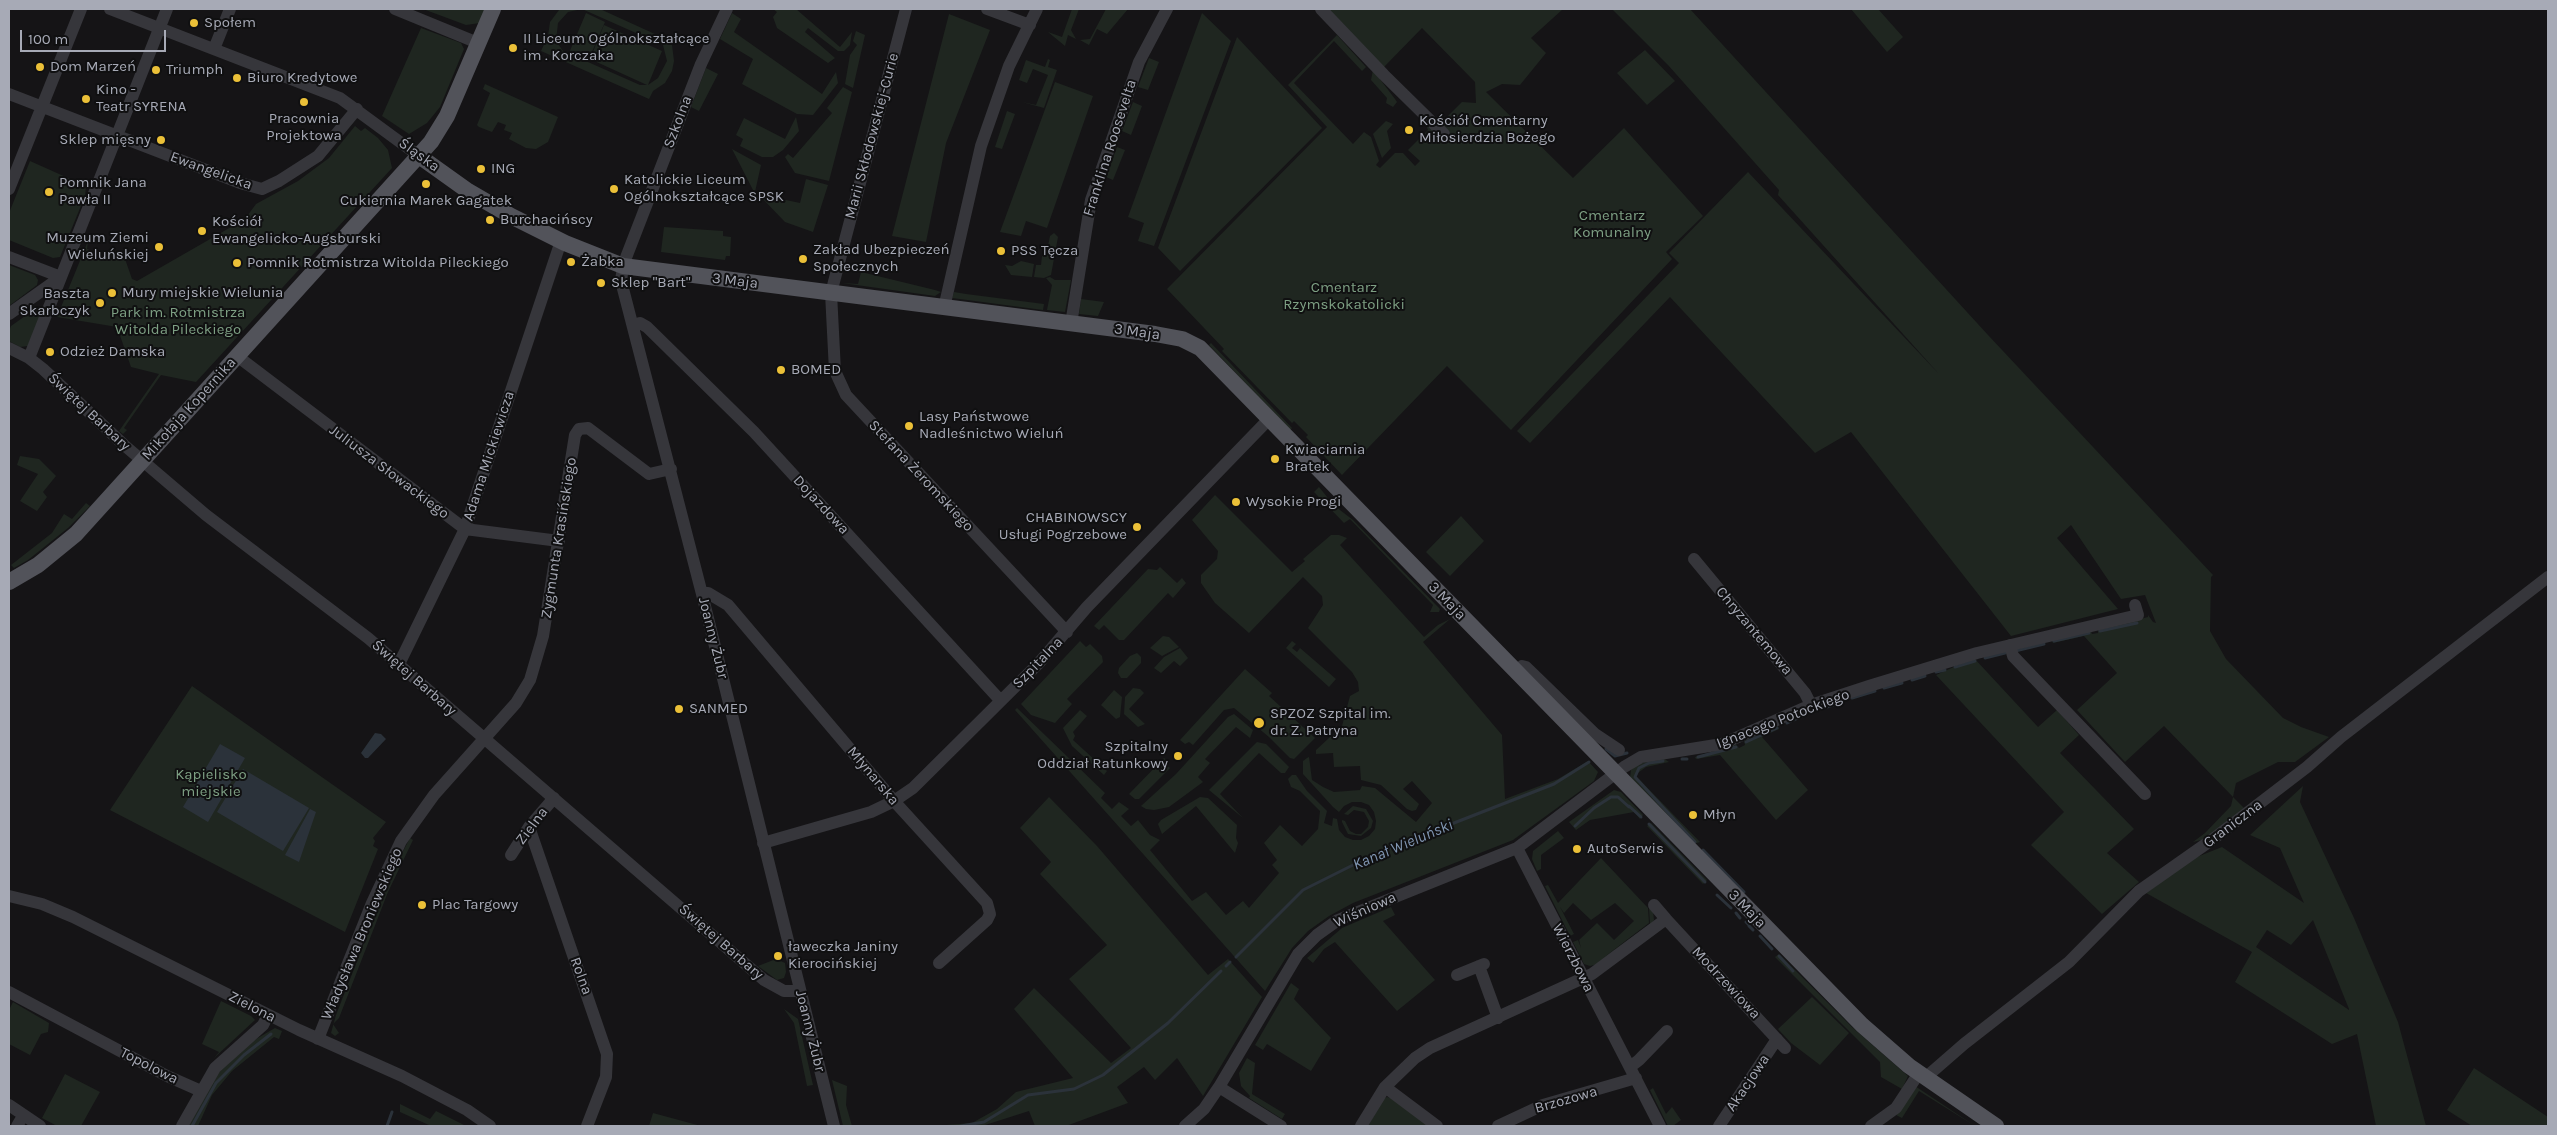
<!DOCTYPE html>
<meta charset="utf-8">
<style>
body{margin:0}
#map{position:relative;width:2557px;height:1135px;overflow:hidden;background:#151416;font-family:Karla,sans-serif}
canvas{display:block}
.frame{position:absolute;inset:0;border:10px solid #a7aab6;pointer-events:none}
.scale{position:absolute;left:20px;top:30px;width:146px;height:22px;box-sizing:border-box;border:2px solid #a7aab6;border-top:0;padding-left:6px;font-size:15px;line-height:18px;white-space:nowrap;color:#a7aab6;-webkit-text-stroke:4px #101011;paint-order:stroke}
</style>
<div id="map">
<canvas width="2557" height="1135"></canvas>
<div class="frame"></div>
<div class="scale">100 m</div>
</div>
<script>
const g = document.querySelector('canvas').getContext('2d');
g.lineJoin = 'round';
function fillPath(path, color) {
  g.fillStyle = color;
  g.fill(path, 'evenodd');
}
function shape(rows) {
  const path = new Path2D();
  for (const r of rows) {
    path.moveTo(r[0], r[1]);
    for (let i = 2; i < r.length; i += 2) path.lineTo(r[i], r[i + 1]);
  }
  return path;
}
function trace(path, color, width, dash) {
  g.strokeStyle = color;
  g.lineWidth = width;
  g.lineCap = dash ? 'butt' : 'round';
  g.setLineDash(dash || []);
  g.stroke(path);
}
function write(font, color, halo, rows, align = 'center') {
  g.font = font + ' Karla,sans-serif';
  g.lineWidth = 4;
  g.setLineDash([]);
  g.textBaseline = 'middle';
  g.strokeStyle = halo;
  g.fillStyle = color;
  for (const [text, x, y, turn = 0] of rows) {
    g.save();
    g.translate(x, y);
    g.rotate((+turn || 0) * Math.PI / 180);
    g.textAlign = isNaN(turn) ? turn : align;
    if (halo) g.strokeText(text, 0, 0);
    g.fillText(text, 0, 0);
    g.restore();
  }
}
const green = shape([
 [423,9,486,9,480,23,466,25],
 [600,9,668,40,672,45,674,61,672,71,665,83,653,91,649,99,541,51,548,36,550,22,559,10],
 [582,9,663,45,667,61,658,78,648,85,662,51,604,25,590,59,647,85,640,85,563,51,556,41,558,23,568,12],
 [773,9,796,9,840,47,852,32,850,45,844,51,838,51,808,28,805,32,835,58,828,63,777,28,773,17,777,12],
 [1072,9,1079,9,1071,30,1076,39,1068,35,1065,46,1048,32,1062,37],
 [1106,9,1128,9,1107,34,1097,29,1089,45,1080,40,1090,39],
 [1326,9,1563,9,1531,38,1546,53,1520,85,1502,84,1486,92,1573,178,1624,128,1703,216,1666,252,1672,259,1511,430,1447,366,1342,475,1306,437,1308,435,1294,421,1292,423,1222,351,1224,349,1167,289,1327,127,1288,85,1337,35,1366,67,1362,71,1334,41,1294,83,1353,144,1364,132,1371,137,1379,161,1376,165,1380,168,1395,153,1403,153,1415,166,1420,161,1408,150,1428,130,1425,122,1440,124,1462,102,1476,103,1475,82,1422,28,1384,67],
 [1612,9,1690,9,1988,335,2213,575,2211,577,2210,631,2226,659,2283,718,2301,727,2329,737,2295,762,2278,762,2236,783,2233,797,2245,809,2210,838,2193,842,2205,833,2231,806,2233,797,2164,726,2125,762,2077,710,2117,673,2084,636,2053,643,2052,641,2091,631,2092,634,2098,633,2098,630,2148,617,2148,615,2153,622,2156,623,2145,595,2121,599,2071,525,2057,538,2118,609,2011,636,1851,432,1815,453,1670,297,1530,443,1517,431,1679,263,1669,253,1748,172,1939,374,1778,195,1779,190,1668,65],
 [1851,9,1878,9,1903,37,1887,52],
 [586,13,605,22,588,61,569,53],
 [732,13,741,19,734,32,822,94,836,72,838,83,813,115,797,114,742,84,753,59,720,39],
 [1202,13,1231,41,1154,246,1138,241,1144,223,1128,217],
 [949,14,990,30,946,143,926,242,892,236],
 [421,28,461,43,464,49,440,107,427,123,409,134,382,116],
 [856,31,865,35,853,88,845,84,850,55,857,45,853,41],
 [1237,37,1322,128,1180,271,1158,248],
 [1645,50,1675,81,1647,105,1617,73],
 [1149,58,1159,62,1148,90,1138,87],
 [1048,59,1050,60,1048,67,1057,70,1044,108,1022,102,1036,105,1048,75,1033,69,1027,83,1019,80,1026,60,1045,67],
 [706,68,718,74,699,111,691,107],
 [1373,70,1395,99,1397,102,1393,107,1386,103,1387,98,1371,80],
 [1055,82,1093,96,1047,228,1026,221,1021,236,1000,232],
 [485,84,558,117,548,142,536,149,526,148,509,139,512,133,504,130,506,125,498,122,492,132,479,127,477,125,490,93,483,89],
 [843,87,852,92,829,181,795,173,785,157,788,154,793,158,832,113,827,108],
 [1133,102,1142,106,1131,135,1122,131],
 [1397,103,1391,116,1386,121,1393,124,1387,131,1391,148,1382,158,1373,134,1391,116],
 [1007,111,1015,114,1002,149,995,147],
 [796,117,799,131,783,150,773,157,762,157,740,146,743,139,736,135,744,118,785,139],
 [355,126,361,131,365,128,378,138,388,150,392,168,196,382,161,375,124,428,127,430,123,434,119,431,159,374,131,367,117,327,57,317,88,241,87,249,113,259,116,252,124,256,132,279,137,281,245,219,256,204,298,181,329,158],
 [1117,147,1125,150,1113,180,1106,177],
 [732,149,761,165,755,192,753,190],
 [30,161,86,186,85,196,60,257,53,258,9,240,9,213],
 [806,179,828,185,813,232,785,222,758,194,800,203],
 [664,227,723,231,723,236,731,237,730,256,726,256,725,260,661,252],
 [1054,233,1058,237,1051,275,1044,278,1034,277,1036,265,1041,265,1042,256,1046,256,1050,236],
 [1021,261,1034,264,1032,277,1011,275,1005,265,1012,266],
 [9,265,35,275,38,280,37,285,9,306],
 [861,272,935,290,941,292,935,296,842,283,858,284],
 [1050,277,1055,280,1071,280,1065,312,1047,310,1052,285,1046,278],
 [954,292,966,294,1044,304,1043,310,952,298],
 [1081,299,1104,302,1098,316,1079,314],
 [35,309,42,311,28,346,20,347,9,341,9,331,11,326],
 [1211,343,1292,428,1290,430,1209,345],
 [20,456,39,459,56,476,43,492,47,497,37,511,20,501,38,474,17,465],
 [1319,487,1332,503,1330,505,1334,509,1336,507,1353,520,1440,609,1439,612,1430,612,1433,605,1400,571,1350,519,1344,523,1314,492],
 [1215,495,1292,572,1305,561,1303,559,1331,535,1339,535,1347,538,1340,545,1424,637,1438,625,1450,619,1423,642,1502,735,1505,799,1558,779,1588,761,1598,772,1594,781,1513,840,1353,903,1329,916,1308,931,1292,948,1265,991,1015,710,1017,708,1105,793,1101,798,1112,809,1119,802,1129,809,1121,816,1131,826,1138,820,1150,835,1160,840,1150,850,1192,901,1206,892,1226,915,1243,901,1249,908,1279,873,1272,865,1277,860,1264,843,1280,825,1302,846,1318,829,1320,811,1300,791,1291,787,1288,779,1292,775,1296,775,1307,791,1327,811,1324,823,1332,826,1333,818,1337,819,1339,830,1345,837,1353,840,1361,840,1369,836,1375,829,1376,821,1374,812,1369,805,1361,802,1352,802,1344,806,1339,812,1333,807,1303,774,1303,761,1307,758,1309,757,1312,780,1323,787,1334,792,1360,790,1362,786,1375,788,1416,822,1432,803,1412,781,1403,789,1419,804,1416,810,1412,811,1407,809,1381,785,1361,780,1360,766,1334,767,1333,753,1316,754,1316,750,1342,726,1350,696,1359,691,1358,682,1352,672,1308,628,1323,605,1322,596,1303,577,1249,633,1215,603,1201,583,1201,575,1217,559,1218,551,1192,520],
 [86,503,90,506,68,528,28,560,14,568,11,565,52,533,64,514,72,519],
 [1461,516,1484,541,1450,576,1426,552],
 [1160,567,1177,583,1182,578,1186,583,1173,598,1168,593,1124,640,1119,640,1104,625,1099,630,1094,626,1148,569,1157,570],
 [1163,636,1169,637,1179,647,1162,656,1150,648],
 [1080,641,1086,647,1090,644,1102,656,1103,662,1067,699,1072,704,1055,723,1031,715,1021,704],
 [1292,641,1296,644,1292,648,1297,652,1300,648,1336,679,1329,687,1286,648],
 [1180,648,1188,658,1180,666,1174,661,1161,673,1154,668,1164,657],
 [1137,653,1141,657,1141,663,1127,678,1121,678,1118,673,1119,668,1130,656],
 [1974,658,2038,727,2057,710,2079,735,2060,753,2134,829,2107,853,2139,882,2102,914,2031,845,2064,812,1936,675],
 [1245,669,1272,693,1269,696,1315,738,1294,759,1290,758,1269,737,1234,708,1224,710,1193,745,1189,742,1185,744,1180,740],
 [192,686,386,822,373,838,375,841,373,846,378,849,345,932,110,810],
 [1133,688,1140,689,1144,693,1129,709,1145,724,1138,727,1124,714,1125,697],
 [1114,690,1122,697,1120,717,1116,719,1101,705],
 [1080,710,1087,716,1073,732,1075,736,1073,740,1107,771,1104,775,1072,746,1063,728],
 [1234,714,1253,730,1250,738,1236,727,1205,759,1210,763,1198,777,1203,782,1169,807,1154,810,1146,809,1141,806,1176,774,1228,717],
 [1778,726,1779,729,1762,737,1808,790,1776,820,1720,755,1696,759,1695,757,1735,744,1739,748,1745,745,1744,740],
 [1257,742,1266,744,1289,767,1285,773,1281,773,1259,753,1220,794,1243,818,1209,790],
 [1164,758,1169,761,1166,765,1170,768,1139,799,1135,799,1129,794],
 [1663,758,1669,762,1646,767,1635,775,1700,842,1694,844,1630,778,1631,770,1637,764],
 [2303,786,2300,802,2354,918,2398,1022,2426,1126,2376,1126,2357,1034,2332,1044,2235,982,2252,952,2146,893,2192,859,2222,847,2304,903,2280,848,2250,835],
 [2313,920,2349,1009,2349,1010,2256,947,2267,930,2291,945],
 [1614,790,1621,792,1643,815,1640,819,1634,812,1590,820,1576,830,1569,822],
 [1049,797,1097,846,1208,975,1228,959,1262,997,1203,1096,1177,1058,1155,1080,1144,1067,1117,1087,1128,1103,1066,1126,1035,1126,1029,1111,982,1126,933,1126,972,1123,997,1109,1016,1092,1073,1078,1014,1009,1034,988,1111,1063,1131,1048,1069,979,1107,945,1040,874,1051,862,1020,828],
 [1200,797,1208,798,1237,825,1236,838,1238,843,1235,853,1196,806,1162,834,1158,824,1161,820],
 [1353,806,1366,809,1373,821,1371,828,1361,836,1348,834,1342,822,1342,820,1345,821,1350,831,1356,834,1361,834,1368,827,1369,821,1364,812,1354,810,1348,815,1344,814],
 [1651,823,1707,880,1703,884,1647,826],
 [1558,831,1564,838,1541,855,1541,869,1537,871,1532,859,1533,851],
 [410,838,413,840,388,892,339,1018,333,1024,339,1033,335,1036,331,1033,336,1015,391,874],
 [1601,858,1648,908,1649,923,1603,958,1650,924,1649,908,1653,911,1654,920,1651,925,1599,964,1590,966,1584,964,1573,942,1578,940,1581,948,1579,940,1597,923,1614,940,1634,921,1615,903,1591,920,1573,903,1564,913,1560,907,1574,934,1570,936,1545,886,1548,885,1558,903],
 [1391,907,1395,915,1383,921,1435,980,1397,1011,1335,942,1324,949,1313,963,1307,958,1342,928],
 [1779,954,1852,1027,1908,1076,1902,1089,1881,1077,1880,1062,1775,957],
 [776,959,785,963,786,972,784,978,777,980,758,966],
 [1291,983,1299,989,1294,999,1331,1038,1311,1071,1267,1044,1263,1050,1255,1045],
 [1812,997,1849,1033,1820,1065,1791,1043,1778,1029],
 [221,1001,251,1016,255,1020,214,1058,219,1052,202,1044],
 [13,1002,49,1023,48,1032,41,1034,30,1055,9,1044,9,1010],
 [784,1009,798,1019,813,1085,807,1086,794,1023],
 [275,1028,282,1031,279,1039,274,1037,232,1071,212,1095,198,1126,188,1126,216,1075,251,1042],
 [1247,1058,1255,1063,1252,1094,1285,1114,1282,1119,1249,1098,1250,1096,1241,1086,1239,1073],
 [2474,1068,2548,1117,2548,1126,2472,1126,2447,1110],
 [65,1074,100,1092,81,1126,57,1126,42,1118,20,1104,42,1118],
 [832,1080,847,1086,846,1105,852,1126,843,1126],
 [1915,1086,1975,1126,1919,1091,1902,1118,1896,1115],
 [1653,1088,1666,1114,1672,1107,1681,1120,1673,1126,1668,1126,1650,1090],
 [1387,1097,1391,1098,1429,1126,1368,1126,1383,1099],
 [400,1104,430,1119,436,1111,466,1126,431,1126,400,1112],
 [653,1113,701,1126,649,1126]
]);
const water = shape([
 [375,733,381,734,386,739,368,758,365,758,361,753],
 [220,744,245,758,208,822,183,807],
 [243,769,309,808,283,851,217,812],
 [310,809,316,812,299,862,285,855]
]);
const stream = shape([
 [2100,631,2137,623],
 [2054,641,2089,633],
 [2015,651,2044,644],
 [1985,658,2005,653],
 [1955,667,1975,661],
 [1936,672,1945,670],
 [1912,680,1925,676],
 [1884,688,1902,683],
 [1852,698,1875,691],
 [1827,707,1842,702],
 [1787,723,1805,715],
 [1746,742,1777,728],
 [1606,749,1615,756,1627,753],
 [1698,757,1736,747],
 [1682,759,1687,759],
 [1663,761,1649,763,1639,768,1635,777,1695,842],
 [1629,806,1641,817],
 [1649,824,1705,882],
 [1575,826,1594,808,1611,797,1618,797,1629,807],
 [1703,850,1744,892],
 [1717,895,1731,908],
 [1736,913,1740,918],
 [1746,922,1748,924],
 [1749,926,1753,930],
 [1760,936,1772,949],
 [1779,956,1793,971],
 [1236,957,1303,890,1377,853,1554,784,1589,762],
 [1226,966,1230,962],
 [192,1126,216,1083,244,1055,271,1034],
 [387,1126,392,1112],
 [961,1126,984,1122,1028,1095,1074,1089,1103,1075,1168,1023,1221,971]
]);
const minor = shape([
 [110,9,340,98,419,156],
 [395,9,478,43],
 [727,9,701,64,627,255,623,266,621,281,702,594,834,1126],
 [906,9,831,293,835,371,846,395,1067,632],
 [987,9,1030,25],
 [1321,9,1384,75,1444,134],
 [214,49,230,9],
 [9,94,240,183,262,189,279,181,318,156,357,109],
 [9,189,81,9],
 [9,257,61,277],
 [944,308,981,146,1009,66,1037,9],
 [9,314,61,277],
 [1071,324,1091,200,1139,62,1167,9],
 [633,325,640,323,647,327,754,432,1000,700],
 [9,348,29,358,43,369,124,445,206,515,368,638,764,980,784,991,800,991],
 [237,356,465,529,559,541],
 [29,358,167,9],
 [1694,559,1805,693,1811,705],
 [702,594,708,593,728,605,894,801,987,903,990,914,987,920,939,963],
 [2010,645,2013,656,2145,794],
 [399,664,465,529,561,241],
 [1516,671,1522,666,1526,667,1595,734,1619,750],
 [529,827,607,1054,606,1077,587,1126],
 [763,843,871,812,894,801,913,788,1038,664,1087,607,1270,418],
 [1517,848,1660,1126],
 [511,855,529,827,554,798],
 [9,896,42,904,73,917,299,1030,402,1076,467,1110,490,1126],
 [1666,919,1785,1048],
 [1479,966,1498,1018],
 [1457,975,1484,964],
 [9,992,167,1076,201,1091],
 [318,1039,372,903,401,841,434,795,516,703,530,680,543,636,575,435,579,429,588,428,649,474,671,469],
 [1630,1067,1639,1060,1667,1031],
 [1925,1078,1964,1044,2069,962,2139,891,2213,839,2307,767,2341,737,2548,577],
 [1219,1087,1281,1126],
 [1385,1087,1437,1126],
 [9,1105,40,1126],
 [17,1126,23,1116],
 [182,1126,215,1068,263,1025,268,1015],
 [1185,1126,1204,1109,1219,1087,1298,954,1317,935,1338,920,1517,848,1624,767,1641,757,1722,744,1811,705,1869,686,1977,653,2138,615,2135,605],
 [1361,1126,1385,1087,1415,1058,1430,1048,1592,974,1666,919,1654,905],
 [1498,1126,1543,1105,1636,1078],
 [1719,1126,1777,1039],
 [1871,1126,1896,1108,1919,1073]
]);
const major = shape([
 [419,156,468,191,511,216,565,243,623,266,1155,334,1182,339,1200,348,1862,1025,1909,1066,1996,1126],
 [9,582,38,565,76,534,431,142,447,116,493,9]
]);
const markers = [
 [194,23,5,"#ebc038"],
 [513,48,5,"#ebc038"],
 [40,67,5,"#ebc038"],
 [156,70,5,"#ebc038"],
 [237,78,5,"#ebc038"],
 [86,99,5,"#ebc038"],
 [304,102,5,"#ebc038"],
 [1409,130,5,"#ebc038"],
 [161,140,5,"#ebc038"],
 [481,169,5,"#ebc038"],
 [426,184,5,"#ebc038"],
 [614,189,5,"#ebc038"],
 [49,192,5,"#ebc038"],
 [490,220,5,"#ebc038"],
 [202,231,5,"#ebc038"],
 [159,247,5,"#ebc038"],
 [1001,251,5,"#ebc038"],
 [803,259,5,"#ebc038"],
 [571,262,5,"#ebc038"],
 [237,263,5,"#ebc038"],
 [601,283,5,"#ebc038"],
 [112,293,5,"#ebc038"],
 [100,303,5,"#ebc038"],
 [50,352,5,"#ebc038"],
 [781,370,5,"#ebc038"],
 [909,426,5,"#ebc038"],
 [1275,459,5,"#ebc038"],
 [1236,502,5,"#ebc038"],
 [1137,527,5,"#ebc038"],
 [679,709,5,"#ebc038"],
 [1259,723,6,"#ebc038"],
 [1178,756,5,"#ebc038"],
 [1693,815,5,"#ebc038"],
 [1577,849,5,"#ebc038"],
 [422,905,5,"#ebc038"],
 [778,956,5,"#ebc038"]
];
const poiNames = [
 ["Społem",204,23],
 ["II Liceum Ogólnokształcące",523,39],
 ["im . Korczaka",523,56],
 ["Dom Marzeń",50,67],
 ["Triumph",166,70],
 ["Biuro Kredytowe",247,78],
 ["Kino -",96,90],
 ["Teatr SYRENA",96,107],
 ["Pracownia",304,119,"center"],
 ["Projektowa",304,136,"center"],
 ["Kościół Cmentarny",1419,121],
 ["Miłosierdzia Bożego",1419,138],
 ["Sklep mięsny",151,140,"right"],
 ["ING",491,169],
 ["Katolickie Liceum",624,180],
 ["Ogólnokształcące SPSK",624,197],
 ["Pomnik Jana",59,183],
 ["Pawła II",59,200],
 ["Cukiernia Marek Gagatek",426,201,"center"],
 ["Burchacińscy",500,220],
 ["Kościół",212,222],
 ["Ewangelicko-Augsburski",212,239],
 ["Muzeum Ziemi",149,238,"right"],
 ["Wieluńskiej",149,255,"right"],
 ["Zakład Ubezpieczeń",813,250],
 ["Społecznych",813,267],
 ["PSS Tęcza",1011,251],
 ["Żabka",581,262],
 ["Pomnik Rotmistrza Witolda Pileckiego",247,263],
 ["Sklep \"Bart\"",611,283],
 ["Mury miejskie Wielunia",122,293],
 ["Baszta",90,294,"right"],
 ["Skarbczyk",90,311,"right"],
 ["Odzież Damska",60,352],
 ["BOMED",791,370],
 ["Lasy Państwowe",919,417],
 ["Nadleśnictwo Wieluń",919,434],
 ["Kwiaciarnia",1285,450],
 ["Bratek",1285,467],
 ["Wysokie Progi",1246,502],
 ["CHABINOWSCY",1127,518,"right"],
 ["Usługi Pogrzebowe",1127,535,"right"],
 ["SANMED",689,709],
 ["SPZOZ Szpital im.",1270,714],
 ["dr. Z. Patryna",1270,731],
 ["Szpitalny",1168,747,"right"],
 ["Oddział Ratunkowy",1168,764,"right"],
 ["Młyn",1703,815],
 ["AutoSerwis",1587,849],
 ["Plac Targowy",432,905],
 ["ławeczka Janiny",788,947],
 ["Kierocińskiej",788,964]
];
const streetNames = [
 ["Szkolna",678,122,-69],
 ["Marii Skłodowskiej-Curie",872,136,-75],
 ["Franklina Roosevelta",1110,148,-72],
 ["Śląska",419,155,36],
 ["Ewangelicka",211,171,20],
 ["3 Maja",735,281,7],
 ["3 Maja",1137,332,8],
 ["Mikołaja Kopernika",189,409,-48],
 ["Świętej Barbary",89,412,43],
 ["Adama Mickiewicza",489,456,-72],
 ["Juliusza Słowackiego",389,472,37],
 ["Stefana Żeromskiego",921,476,47],
 ["Dojazdowa",821,505,47],
 ["Zygmunta Krasińskiego",559,538,-81],
 ["3 Maja",1447,601,46],
 ["Chryzantemowa",1754,631,50],
 ["Joanny Żubr",713,638,76],
 ["Szpitalna",1038,663,-46],
 ["Świętej Barbary",414,678,41],
 ["Ignacego Potockiego",1783,719,-21],
 ["Młynarska",873,776,50],
 ["Graniczna",2233,824,-37],
 ["Zielna",532,826,-53],
 ["3 Maja",1747,909,46],
 ["Wiśniowa",1365,910,-24],
 ["Władysława Broniewskiego",362,934,-67],
 ["Świętej Barbary",721,942,41],
 ["Wierzbowa",1573,958,63],
 ["Rolna",581,976,70],
 ["Modrzewiowa",1726,983,47],
 ["Zielona",252,1007,27],
 ["Joanny Żubr",810,1031,76],
 ["Topolowa",149,1066,27],
 ["Akacjowa",1748,1083,-56],
 ["Brzozowa",1566,1100,-16]
];
const parkNames = [
 ["Cmentarz",1612,216],
 ["Komunalny",1612,233],
 ["Cmentarz",1344,288],
 ["Rzymskokatolicki",1344,305],
 ["Park im. Rotmistrza",178,313],
 ["Witolda Pileckiego",178,330],
 ["Kąpielisko",211,775],
 ["miejskie",211,792]
];
const waterNames = [
 ["Kanał Wieluński",1403,845,-23]
];
fillPath(green, '#1f2620');
fillPath(water, '#2b323a');
trace(stream, '#2b323a', 3);
trace(minor, '#36363b', 12);
trace(major, '#52535a', 16);
for (const [x, y, r, color] of markers) {
  const dot = new Path2D();
  dot.arc(x, y, r, 0, 2 * Math.PI);
  g.fillStyle = color;
  g.fill(dot);
  trace(dot, '#101011', 2);
}
write('15px', '#a7aab6', '#101011', poiNames, 'left');
write('15px', '#a7aab6', '#101011', streetNames);
write('15px', '#7ea084', '#101011', parkNames);
write('italic 16px', '#7f94b0', '#101011', waterNames);
</script>
